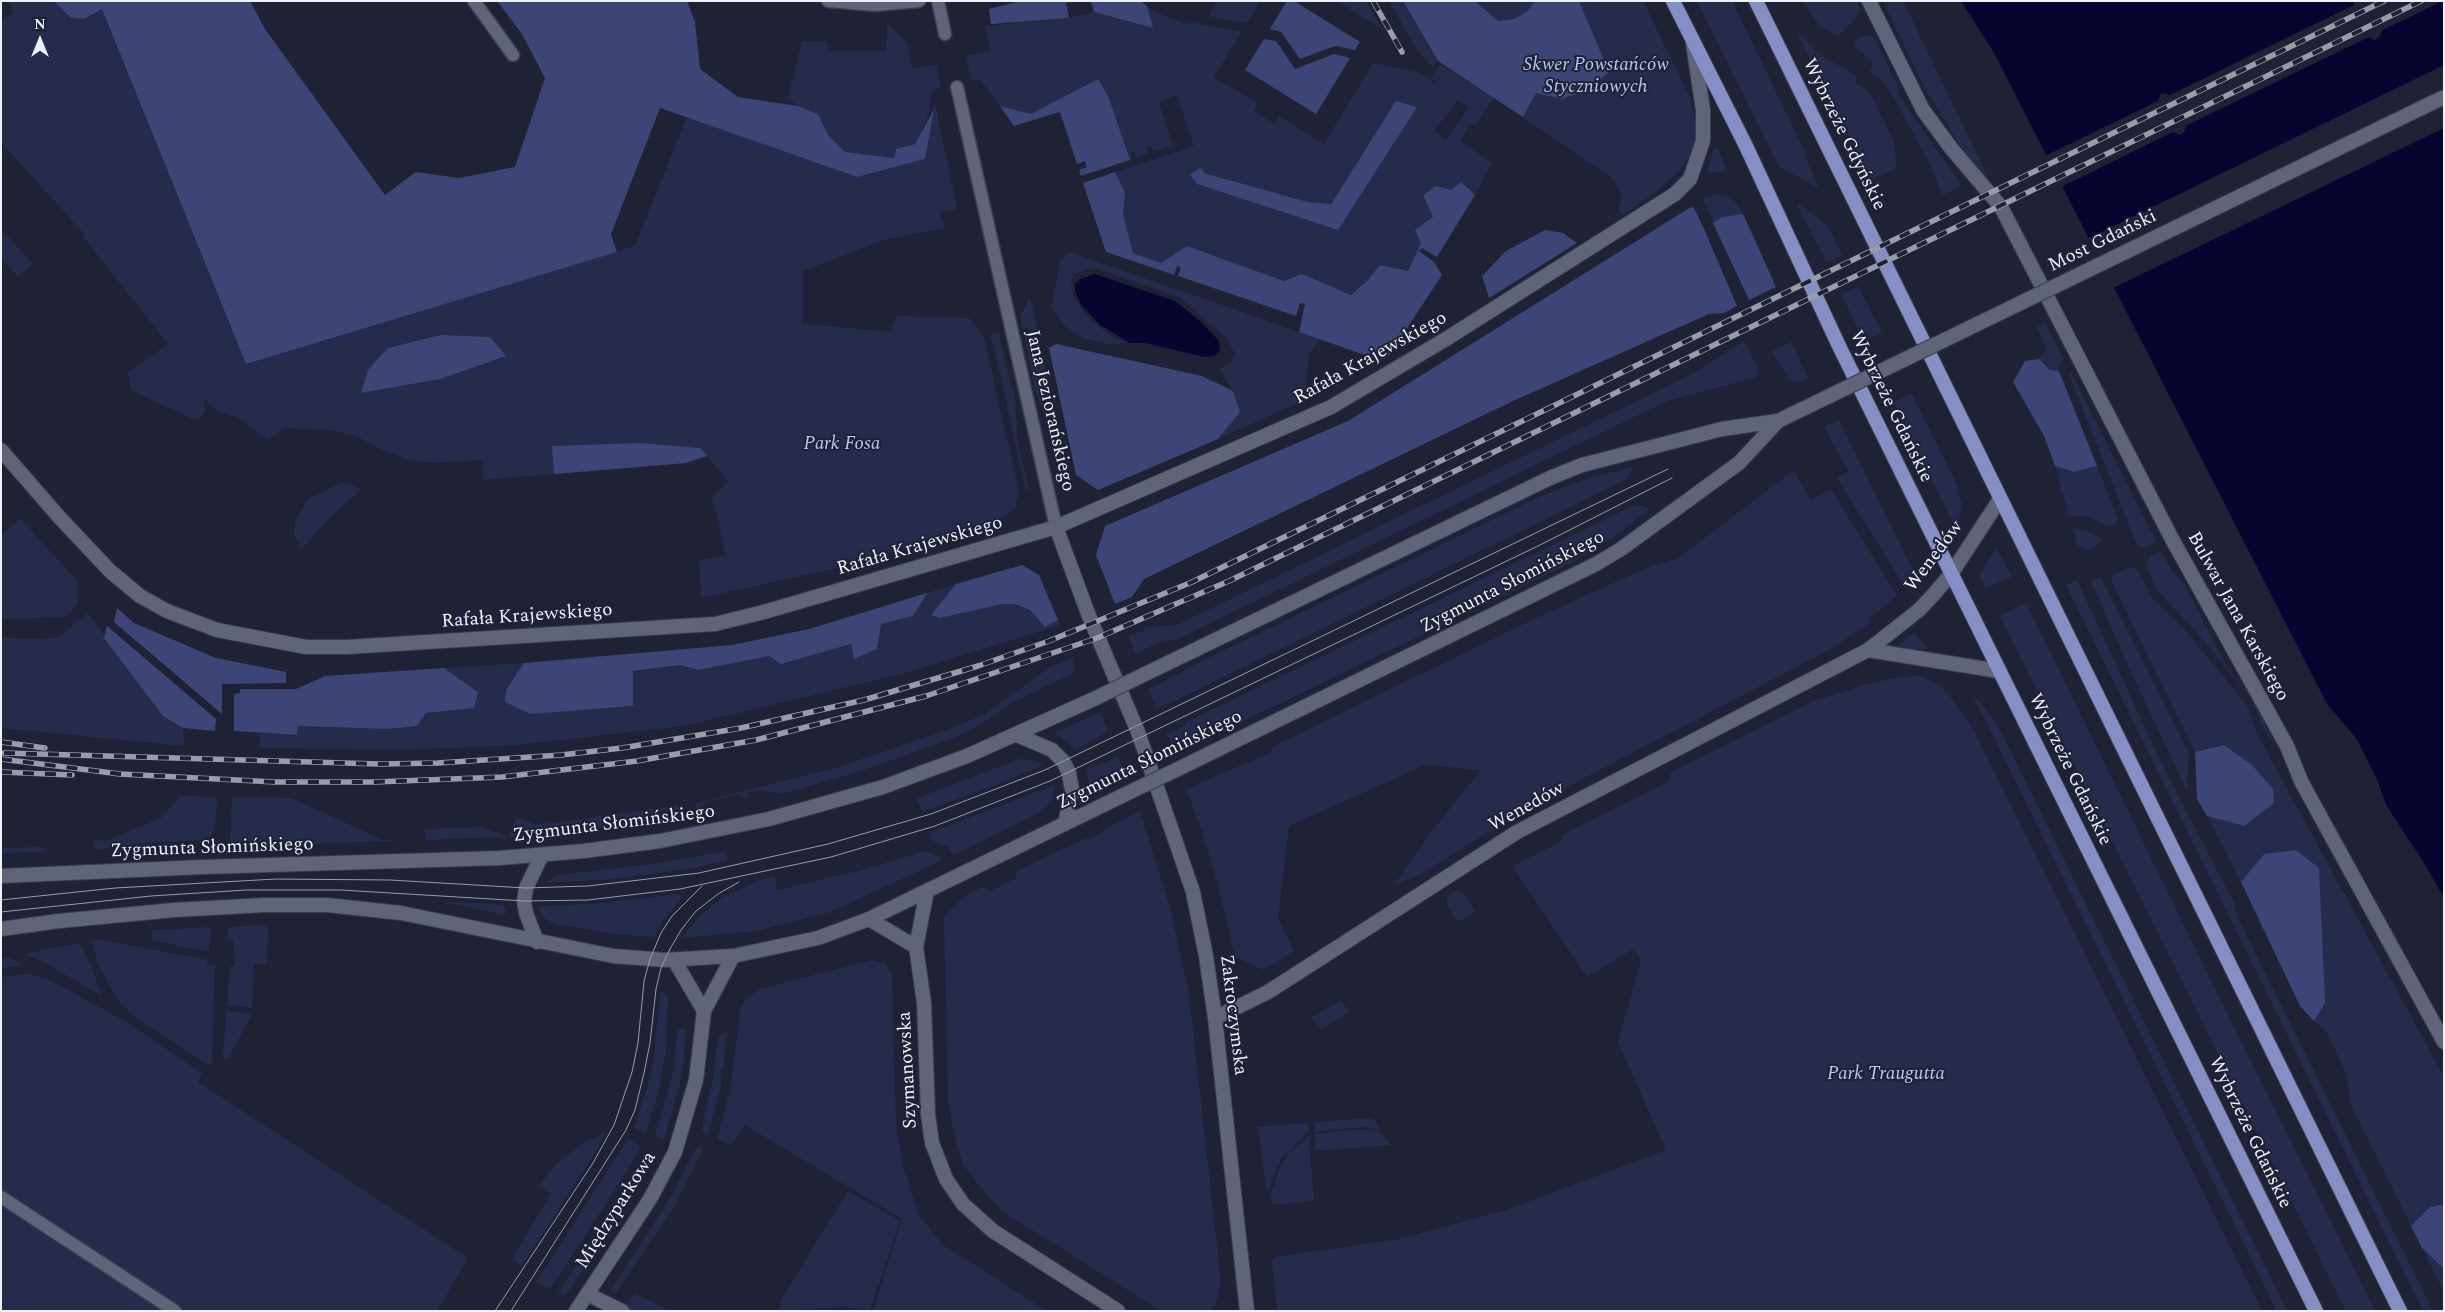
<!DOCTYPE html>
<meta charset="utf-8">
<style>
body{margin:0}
#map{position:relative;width:2445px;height:1312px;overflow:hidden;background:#1f2234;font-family:Spectral,serif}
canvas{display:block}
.frame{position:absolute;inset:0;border:2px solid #eef1fe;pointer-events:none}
.north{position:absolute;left:15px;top:15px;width:50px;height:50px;-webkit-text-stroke:4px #1f2234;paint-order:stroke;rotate:0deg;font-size:14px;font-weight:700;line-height:20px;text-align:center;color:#eef1fe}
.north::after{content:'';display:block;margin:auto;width:18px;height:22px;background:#eef1fe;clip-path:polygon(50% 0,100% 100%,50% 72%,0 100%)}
</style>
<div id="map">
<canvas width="2445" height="1312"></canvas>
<div class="frame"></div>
<div class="north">N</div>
</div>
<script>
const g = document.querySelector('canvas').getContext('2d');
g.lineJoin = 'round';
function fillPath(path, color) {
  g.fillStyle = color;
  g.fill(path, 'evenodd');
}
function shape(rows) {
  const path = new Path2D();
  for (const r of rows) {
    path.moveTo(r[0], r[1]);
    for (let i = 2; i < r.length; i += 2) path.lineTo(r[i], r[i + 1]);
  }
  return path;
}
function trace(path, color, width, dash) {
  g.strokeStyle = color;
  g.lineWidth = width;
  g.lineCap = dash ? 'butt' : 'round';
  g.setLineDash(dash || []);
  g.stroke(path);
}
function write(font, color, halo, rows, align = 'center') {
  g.font = font + ' Spectral,serif';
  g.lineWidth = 4;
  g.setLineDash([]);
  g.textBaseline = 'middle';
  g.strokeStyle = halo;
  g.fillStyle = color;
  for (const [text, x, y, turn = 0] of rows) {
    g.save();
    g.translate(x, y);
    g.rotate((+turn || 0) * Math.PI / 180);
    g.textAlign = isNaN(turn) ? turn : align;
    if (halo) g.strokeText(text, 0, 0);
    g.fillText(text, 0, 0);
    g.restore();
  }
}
const green = shape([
 [9,1,99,1,246,364,635,246,687,117,857,177,925,159,935,103,957,209,940,212,945,228,884,240,803,271,803,324,892,332,892,324,898,316,969,318,984,338,1019,492,1015,508,1005,516,850,565,701,598,699,560,726,556,712,497,728,482,707,456,686,463,483,480,482,460,435,463,412,461,382,450,358,437,330,430,284,428,269,440,239,418,217,411,204,398,205,411,202,417,195,420,131,390,128,372,168,344,84,238,85,235,1,142,1,21,13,13],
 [1216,1,1260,1,1246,24,1209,16],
 [1336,1,1366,1,1382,29],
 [1389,1,1402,1,1437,61,1433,67,1417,50],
 [1403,1,1643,1,1691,100,1697,130,1693,151,1680,170,1655,193,1622,215,1618,209,1621,199,1620,190,1611,177,1494,98,1475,126,1470,123,1461,141,1492,163,1475,195,1461,182,1451,190,1423,195,1433,217,1408,271,1380,265,1367,281,1351,295,1302,274,1284,281,1187,246,1161,263,1133,253,1123,214,1125,193,1115,172,1194,146,1177,95,1159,102,1173,146,1153,152,1151,145,1146,147,1149,153,1136,158,1133,150,1131,151,1133,158,1130,160,1109,98,1044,109,1031,114,1000,106,980,79,971,81,966,56,990,51,985,26,1069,18,1094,12,1152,28,1147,6,1164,16,1189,25,1190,22,1241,32,1214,77,1258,103,1254,111,1257,113,1275,124,1279,116,1324,144,1373,63,1421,73,1436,84,1437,82,1431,78,1440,64,1491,96,1438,61],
 [1458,100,1469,107,1446,140,1434,131],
 [1396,101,1338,229,1198,184,1190,175,1201,168,1204,173,1308,202,1331,204],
 [1697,1,1732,1,1807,156,1806,159,1819,189,1779,166],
 [1802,1,1857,1,1860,9,1856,18,1838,36,1820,26],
 [1885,1,1903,1,1987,175,1984,176,1957,141,1925,88,1884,4],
 [887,24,907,42,913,69,936,64,941,88,933,90,927,119,915,144,896,149,894,158,845,152,828,135,818,114,798,106,788,98,802,41,827,41,828,51,886,51],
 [1794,28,1820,55,1856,75,1856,84,1866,89,1872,97,1895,144,1896,169,1871,179],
 [1867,35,1875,38,1900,91,1898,94,1962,186,1942,195,1930,164,1893,96,1882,80,1870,71,1873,64,1870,59,1855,47,1855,42,1858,38],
 [1718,148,1727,171,1707,173,1713,151],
 [1718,194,1727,196,1735,202,1743,214,1722,217,1713,223,1703,198],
 [1799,204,1820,219,1830,231,1842,255,1827,263,1797,205],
 [1,229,33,264,18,277,1,258],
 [1069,252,1320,339,1309,354,1305,393,1316,395,1218,439,1240,412,1233,391,1220,369,1230,363,1235,354,1227,339,1180,297,1094,268,1074,274,1071,283,1073,297,1088,318,1113,337,1127,343,1106,344,1081,337,1065,326,1051,307,1060,262],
 [1858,286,1882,333,1864,341,1841,294],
 [1030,297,1038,332,1022,327,1020,316],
 [2045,323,2064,359,2058,367,2059,371,2050,370,2039,359,2046,348,2037,327],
 [999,333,1011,387,1013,387,1015,394,1018,446,1029,489,1026,490,991,335],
 [1024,334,1039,339,1069,476,1066,476,1034,387],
 [1744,341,1758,369,1757,377,1667,401,1178,639,1162,641,1135,654,1129,636,1145,630,1144,627,1177,625,1694,373],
 [1791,342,1808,378,1801,381,1793,382,1789,379,1771,351],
 [2070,370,2156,542,2143,548,2137,545,2069,374],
 [1911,393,1956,483,1960,500,1962,500,1957,531,1894,402],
 [1839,420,1913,571,1913,574,1902,582,1837,478,1849,472,1824,427],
 [2055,466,2074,472,2097,466,2118,519,2114,526,2108,526,2085,516,2069,516],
 [1632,467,1630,475,1625,480,1177,700,1156,708,1149,689,1204,660,1539,497,1586,479],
 [1794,470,1810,500,1831,489,1897,596,1870,618,1871,622,1831,649,1529,807,1419,875,1394,885,1432,831,1481,770,1425,765,1289,826,1278,919,1294,951,1264,970,1235,957,1215,874,1200,825,1186,789,1270,753,1272,748,1280,743,1538,617,1649,567,1678,558],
 [341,483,355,486,361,490,331,516,301,550,294,533,295,522,308,499],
 [1637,504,1649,509,1617,535,1571,563,1175,754,1167,734,1186,725,1186,722],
 [20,518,78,582,77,605,65,617,1,619,1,535],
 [2073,528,2088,531,2103,539,2093,549,2084,549,2077,545],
 [1997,548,2012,577,1985,588,1979,575],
 [2161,552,2172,571,2183,582,2227,667,2252,697,2279,753,2265,731,2251,698,2195,630,2157,590,2145,564,2151,555],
 [2131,567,2138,571,2153,599,2187,632,2247,706,2256,732,2444,1077,2444,1204,2430,1207,2411,1226,2350,1103,2346,1073,2326,1031,2314,1021,2325,1003,2264,854,2241,882,2207,816,2244,826,2224,745,2195,752,2111,580,2112,575],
 [2097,577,2101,578,2189,754,2187,789,2190,797,2131,672,2091,581],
 [2077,580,2157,754,2234,903,2239,920,2433,1311,2423,1311,2108,670,2066,585],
 [956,584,931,615,940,618,1002,604,1015,604,1030,610,1045,627,1058,620,1060,625,909,672,684,726,517,745,403,750,259,748,260,733,296,735,298,726,386,729,426,713,474,708,478,692,444,668,524,663,506,690,680,665,698,670,769,655,781,664,851,644,854,659,877,649,881,624,913,616,927,593],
 [2026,603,2223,1005,2375,1311,2346,1311,2000,616],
 [88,613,163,716,183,728,184,746,1,728,1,637,24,639,57,638],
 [1914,632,1928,649,1894,649],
 [1072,658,1075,669,1073,673,1012,703,977,727,956,737,867,769,782,794,760,790,748,792,749,797,742,798,740,794,705,802,705,806,697,808,696,803,832,769,950,729,985,714,1050,667],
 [1921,676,1939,685,1949,695,1973,729,2262,1311,1277,1311,1272,1261,1275,1257,1399,1239,1506,1210,1666,1150,1618,1042,1641,959,1633,949,1587,977,1512,866,1561,842,1562,835,1669,782,1671,772,1814,701,1864,685,1899,677],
 [1972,693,1991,716,2001,732,2287,1311,2277,1311],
 [1101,712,1108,731,1076,750,1055,732],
 [1118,757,1126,777,1087,798,1088,780,1086,770],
 [1020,759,1033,760,1044,765,995,785,922,812,917,798],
 [1054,785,1052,800,1042,811,953,855,949,847,931,840,929,833],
 [180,796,217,797,215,829,208,840,140,843,95,850,93,841,108,840,161,818],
 [232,797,292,798,383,840,411,840,230,847],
 [684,805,684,810,662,811,645,822,509,837,425,840,425,829,482,827,509,837,516,817,536,824,553,823],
 [1140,811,1170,908,1189,994,1221,1281,1217,1302,1210,1311,1161,1311,1005,1213,989,1198,963,1165,952,1125,948,1099,944,919,947,913,963,897,982,887,991,891,1015,879,1017,871,1086,838,1090,840,1114,824],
 [44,847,43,852,1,853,1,848],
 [725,851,727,861,693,868,616,879,544,883,558,875,659,863],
 [926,851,940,857,941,861,830,912,757,931,681,938,701,915,721,898,757,881,774,876,778,890,858,871],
 [1457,890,1465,894,1475,911,1458,922,1447,905,1447,896],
 [680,894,682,898,664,919,654,937,613,934,555,924,544,918,538,906,590,904],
 [439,901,504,905,506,913,504,915],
 [268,925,267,964,254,964,252,1008,227,1005,230,966,235,966,233,940,228,940,228,927],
 [212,927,209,952,151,940,152,930],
 [98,939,207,960,207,965,215,966,212,1062,208,1065,132,1015,117,999,97,962,92,940],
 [79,943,88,959,101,993,100,995,47,964,24,954],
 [9,957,24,965,1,969,1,959],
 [872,960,885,963,892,976,896,1125,903,1164,918,1214,943,1245,1047,1311,873,1311,902,1219,745,1125,732,1145,717,1140,730,1090,740,1011,744,1002,759,989],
 [29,974,48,979,128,1023,203,1074,198,1082,468,1258,437,1311,1,1311,1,977],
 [660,992,665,993,668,999,666,1051,658,1093,646,1133,634,1128,648,1084,654,1057],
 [1341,1000,1349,1012,1322,1029,1311,1018],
 [226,1011,252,1014,228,1059,223,1058],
 [677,1029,686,1029,684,1058,679,1088,664,1139,655,1136,674,1069],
 [727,1032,723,1070,721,1069,720,1073,722,1073,721,1085,708,1136,703,1131,702,1126,712,1085,718,1039,721,1034],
 [1373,1118,1381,1131,1363,1127,1315,1132,1314,1122],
 [1308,1123,1309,1131,1281,1159,1267,1193,1258,1127],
 [1352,1130,1373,1130,1382,1133,1391,1145,1315,1151,1315,1134],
 [605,1132,598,1148,522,1266,512,1259,551,1194,539,1186,556,1164,582,1144],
 [1309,1136,1314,1201,1272,1205,1271,1194,1279,1169,1289,1153],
 [628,1139,641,1146,622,1179,550,1289,536,1282],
 [699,1147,703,1147,702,1152,673,1209,615,1294,610,1291,669,1200,694,1151],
 [649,1151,655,1155,641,1182,564,1298,558,1293,634,1179],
 [848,1191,900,1221,870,1310,843,1307,781,1311,779,1303],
 [2422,1248,2444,1269,2444,1292],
 [634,1293,670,1311,623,1311]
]);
const forest = shape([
 [54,1,250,1,265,29,385,195,416,172,459,178,515,167,545,78,522,34,497,1,687,1,695,22,700,69,738,97,798,106,818,114,828,135,845,152,894,158,896,149,915,144,934,109,925,159,857,177,660,108,611,234,617,252,246,364,102,9,84,19,70,17],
 [1020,1,1073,1,1066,3,1069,18,991,24,989,9],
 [1091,1,1140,1,1147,6,1153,28,1094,12],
 [1287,1,1294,1,1360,42,1355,50,1335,46,1300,59,1281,32,1270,29],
 [1403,1,1475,1,1498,21,1514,19,1528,11,1535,1,1579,1,1609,72,1587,90,1562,99,1536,93,1523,117,1438,61],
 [1264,39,1276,41,1295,69,1334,54,1350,58,1316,114,1245,70],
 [1098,79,1109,98,1130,160,1081,176,1079,170,1087,167,1086,165,1085,161,1077,164,1060,112,1014,126,1000,106,1031,114],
 [1396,101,1417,107,1338,230,1197,184,1190,175,1201,167,1204,173,1308,202,1331,204],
 [1115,172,1125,193,1123,214,1133,253,1161,263,1187,246,1284,281,1302,274,1351,295,1367,281,1380,265,1408,271,1421,243,1415,230,1433,217,1423,195,1436,186,1451,190,1461,182,1475,195,1437,257,1422,248,1419,251,1434,262,1442,275,1390,354,1384,359,1376,359,1299,332,1305,304,1300,303,1296,316,1178,276,1181,267,1177,266,1174,275,1106,252,1083,183],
 [1691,207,1694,208,1704,229,1737,306,1724,313,1709,314,1513,401,1144,579,1132,597,1115,604,1096,555,1105,526,1348,421],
 [1743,214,1776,287,1749,300,1713,223,1722,217],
 [1545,230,1563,233,1577,243,1489,298,1482,276,1506,251],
 [441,335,490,337,506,356,440,379,361,393,368,370,388,348],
 [1056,344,1202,376,1233,391,1240,412,1218,439,1098,490,1076,475,1049,348],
 [2039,359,2050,370,2059,371,2097,466,2074,472,2055,466,2044,436,2013,382,2025,361],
 [640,443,700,448,707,456,686,463,554,474,552,446],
 [1022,565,1039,575,1058,620,1045,627,1030,610,1015,604,1002,604,940,618,931,615,956,584],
 [927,593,913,616,881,624,877,649,854,659,851,644,781,664,769,656,698,670,680,665,633,671,633,706,530,714,505,702,506,690,524,663,732,645,809,629],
 [117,608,134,623,216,658,286,672,286,683,222,684,222,714,114,622],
 [107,626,216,719,215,731,183,728,163,716,104,638],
 [444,668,478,692,474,708,426,713,417,726,386,729,298,726,297,735,234,731,234,694,240,693,240,689,296,689,325,676],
 [2224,745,2252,765,2273,789,2274,803,2244,826,2207,816,2197,799,2195,752],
 [2296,850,2319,868,2325,1003,2314,1021,2300,1006,2241,882,2264,854],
 [2444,1204,2444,1269,2422,1248,2411,1226,2430,1207]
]);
const water = shape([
 [1961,1,2354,1,2353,7,2368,37,2375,40,2380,36,2382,32,2368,1,2444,1,2444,898,2426,866,2386,805,2376,777,2356,738,2327,704,1993,51],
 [2403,92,2413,97,2423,123,2414,126,2400,97],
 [2161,93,2171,95,2186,127,2184,132,2180,135,2173,132,2158,102],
 [2209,187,2216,191,2227,221,2219,223,2204,192],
 [1095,274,1175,301,1199,320,1219,341,1220,351,1214,356,1204,357,1145,343,1130,343,1100,325,1081,305,1075,292,1075,284,1080,279]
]);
const pier = shape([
 [2365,1,2442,1,2379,32],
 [2356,4,2371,36,2183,127,2168,96],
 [2444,65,2444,128,2111,289,2085,240],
 [2406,94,2411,99,2421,119,2419,125,2413,123,2403,100,2404,95],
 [2209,189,2213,192,2225,216,2224,221,2218,220,2207,196,2206,192],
 [2160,100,2175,131,2059,188,2043,157]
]);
const service = shape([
 [474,1,513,55],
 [828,1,875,5,919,1],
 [938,1,945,34],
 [957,87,1056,527],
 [1,1197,175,1311]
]);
const pedestrian = shape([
 [1869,1,1923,110,1951,148,2001,207,2172,539,2287,746,2301,781,2444,1042],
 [587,1294,622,1311]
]);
const minor = shape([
 [1056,527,1331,407,1446,339,1675,194,1690,179,1703,141,1703,110,1693,44],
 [1868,650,1999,671],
 [1215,1018,1268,992,1517,832,1868,650,1919,610,1934,594,1951,574,2000,499]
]);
const tertiary = shape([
 [1,450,60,518,110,571,140,596,167,611,217,630,306,647,347,647,715,624,764,612,1056,527,1089,616,1138,732,1193,892,1206,956,1215,1018,1247,1311],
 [927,891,916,947,924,1003,928,1114,932,1143,946,1179,963,1204,993,1231,1118,1311],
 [869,919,916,947],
 [674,960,704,1011],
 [576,1311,650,1199,675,1152,696,1080,704,1011,733,956]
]);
const secondary = shape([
 [1143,675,1552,477,1582,465,1722,429,1778,421],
 [1017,735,1052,750,1063,761,1069,773,1072,790,1065,824],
 [1180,768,1596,564,1621,549,1739,463,1778,421],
 [1,876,203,867,500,858,584,851,660,841,769,819,883,787,967,756,1096,698],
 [1,929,59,921,174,910,264,905,327,905,401,913,613,956,665,960,733,956,818,938,869,919,1132,791],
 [537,942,526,913,524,901,526,888,542,855]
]);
const primary = shape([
 [1673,1,1745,144,1839,346,2316,1311],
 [1756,1,2400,1311]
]);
const tram = shape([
 [1776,417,2444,91],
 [1780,425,2444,102],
 [1,900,115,888,276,879,390,880,526,888,588,886,699,873,828,844,931,814,1045,770,1668,469],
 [1,912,151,896,246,890,341,890,524,901,588,900,680,889,831,857,935,826,1050,781,1540,545,1672,478],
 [495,1311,593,1163,614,1125,632,1072,638,1043,644,981,650,959,661,933,672,916,702,886],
 [511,1311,626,1130,635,1110,644,1073,650,1043,656,989,661,968,670,949,681,930,696,911,718,894,739,882]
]);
const rail = shape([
 [1373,1,1402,52],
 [1,742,45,748],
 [4,753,379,764,438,763,561,755,622,748,741,728,864,700,978,666,1049,641,1192,582,2384,1],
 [1,759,120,774,275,782,375,782,502,777,637,761,756,740,926,696,1097,638,1229,581,2421,1],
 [1,772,72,775]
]);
const secondaryBridge = shape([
 [1778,421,2444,97],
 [1096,698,1143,675],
 [1132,791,1180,768]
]);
const parkNames = [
 ["Skwer Powstańców",1596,66],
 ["Styczniowych",1596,88],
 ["Park Fosa",842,445],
 ["Park Traugutta",1886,1075]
];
const streetNames = [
 ["Wybrzeże Gdyńskie",1843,135,64],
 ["Most Gdański",2103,242,-26],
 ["Rafała Krajewskiego",1371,359,-29],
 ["Wybrzeże Gdańskie",1890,407,64],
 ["Jana Jeziorańskiego",1049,411,77],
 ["Rafała Krajewskiego",920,547,-16],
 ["Wenedów",1935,557,-53],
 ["Zygmunta Słomińskiego",1513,583,-27],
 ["Rafała Krajewskiego",527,617,-4],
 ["Bulwar Jana Karskiego",2237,617,61],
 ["Zygmunta Słomińskiego",1150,761,-26],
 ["Wybrzeże Gdańskie",2069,770,64],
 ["Wenedów",1527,808,-29],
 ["Zygmunta Słomińskiego",614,825,-7],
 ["Zygmunta Słomińskiego",212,849,-2],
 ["Zakroczymska",1232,1015,83],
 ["Szymanowska",909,1070,-93],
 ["Wybrzeże Gdańskie",2249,1133,64],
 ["Międzyparkowa",617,1211,-58]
];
fillPath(green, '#252b4b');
fillPath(forest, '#3d4576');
fillPath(water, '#07042f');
fillPath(pier, '#1f2234');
trace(service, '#3b3e4d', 15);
trace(pedestrian, '#3b3e4d', 16);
trace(minor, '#3b3e4d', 16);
trace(tertiary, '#3b3e4d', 16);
trace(secondary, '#3b3e4d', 16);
trace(primary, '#3b3e4d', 16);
trace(service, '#5f6479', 12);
trace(pedestrian, '#5f6479', 14);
trace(minor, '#5f6479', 14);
trace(tertiary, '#5f6479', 14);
trace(secondary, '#5f6479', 14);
trace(primary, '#858fc3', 14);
trace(tram, '#999cab', 1);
trace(rail, '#999cab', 5.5);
trace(rail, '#1f2234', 4, [11]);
trace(secondaryBridge, '#3b3e4d', 16, []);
trace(secondaryBridge, '#5f6479', 14);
write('italic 19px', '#bcc6f6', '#1f2234', parkNames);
write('19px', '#eef1fe', '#1f2234', streetNames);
</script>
